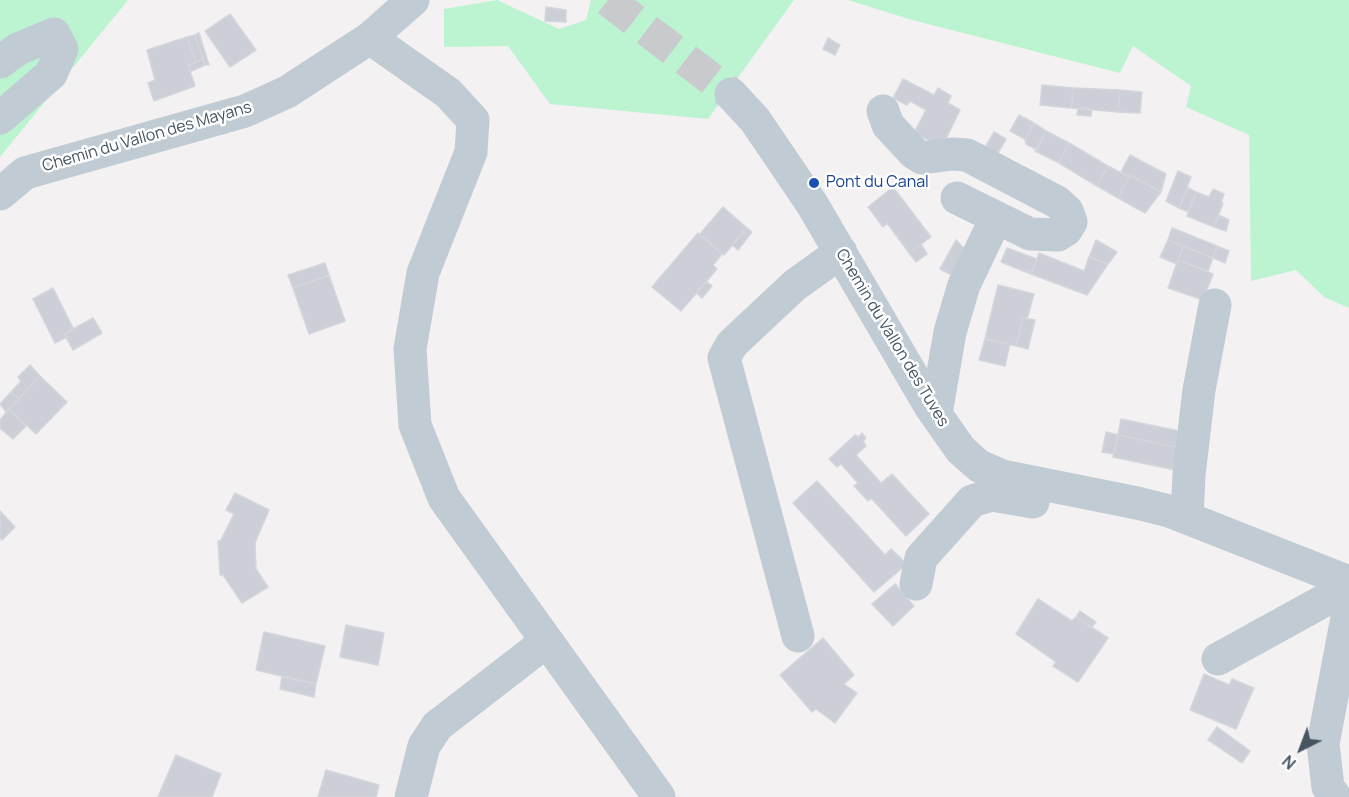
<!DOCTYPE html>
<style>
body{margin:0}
#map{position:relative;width:1349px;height:797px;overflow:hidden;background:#f3f1f1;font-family:Manrope,sans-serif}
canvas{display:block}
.north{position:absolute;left:1271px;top:719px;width:60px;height:60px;-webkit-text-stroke:4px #fff;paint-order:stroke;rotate:222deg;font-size:16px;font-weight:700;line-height:24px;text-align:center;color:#465460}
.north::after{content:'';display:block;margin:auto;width:21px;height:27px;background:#465460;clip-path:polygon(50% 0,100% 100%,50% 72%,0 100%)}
</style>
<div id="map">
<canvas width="1349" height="797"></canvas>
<div class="north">N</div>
</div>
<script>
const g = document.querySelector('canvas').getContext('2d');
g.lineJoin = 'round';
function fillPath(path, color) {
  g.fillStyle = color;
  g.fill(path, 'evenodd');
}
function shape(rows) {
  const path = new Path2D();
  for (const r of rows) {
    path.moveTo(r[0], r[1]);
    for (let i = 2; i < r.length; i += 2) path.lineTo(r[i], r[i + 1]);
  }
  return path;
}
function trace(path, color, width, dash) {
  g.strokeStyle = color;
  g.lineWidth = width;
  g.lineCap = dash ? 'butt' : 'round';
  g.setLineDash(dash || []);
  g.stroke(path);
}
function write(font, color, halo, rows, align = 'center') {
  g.font = font + ' Manrope,sans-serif';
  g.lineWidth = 5;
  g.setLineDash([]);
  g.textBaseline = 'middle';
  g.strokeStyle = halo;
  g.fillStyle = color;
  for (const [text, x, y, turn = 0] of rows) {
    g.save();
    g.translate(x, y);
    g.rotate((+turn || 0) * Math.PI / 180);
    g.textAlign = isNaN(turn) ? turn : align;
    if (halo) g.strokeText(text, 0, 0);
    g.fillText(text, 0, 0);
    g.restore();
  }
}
const green = shape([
 [0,0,128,0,0,157],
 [497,0,559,29,586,20,591,0,794,0,708,119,550,104,508,46,444,47,444,9],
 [848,0,1349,0,1349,308,1324,297,1296,270,1251,281,1249,135,1186,107,1191,86,1133,46,1120,73,912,20]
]);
const building = shape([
 [546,7,566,10,566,22,545,21,546,7],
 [230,14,256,50,230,67,205,31,230,14],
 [199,33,209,65,205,65,195,35,199,33],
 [195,35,203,59,196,62,187,37,195,35],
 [187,37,196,62,188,65,195,86,154,101,148,83,155,80,147,50,187,37],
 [828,38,840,45,835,55,823,49,828,38],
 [203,59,205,65,190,72,188,65,203,59],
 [903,79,934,95,938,88,951,96,948,103,960,110,942,147,914,133,926,110,910,101,907,105,893,98,903,79],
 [1042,85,1074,88,1071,108,1040,105,1042,85],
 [1074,88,1120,90,1118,112,1071,108,1074,88],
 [1120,90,1142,92,1140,113,1118,112,1120,90],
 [1078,108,1092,109,1091,116,1077,115,1078,108],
 [1019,115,1034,123,1025,139,1010,131,1019,115],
 [1036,124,1046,131,1037,150,1026,144,1025,139,1032,126,1036,124],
 [1046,131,1069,143,1059,163,1035,151,1046,131],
 [994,132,1006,139,995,158,983,151,994,132],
 [1069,143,1108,166,1097,186,1059,163,1069,143],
 [1130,155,1166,174,1161,192,1130,175,1129,177,1121,172,1130,155],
 [1108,166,1129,177,1118,198,1097,186,1108,166],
 [1178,171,1191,177,1179,208,1166,201,1178,171],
 [1130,175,1161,192,1145,213,1118,198,1130,175],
 [893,187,931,237,909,253,887,223,883,227,868,207,893,187],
 [1188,188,1196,192,1188,212,1179,208,1188,188],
 [1213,189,1224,194,1221,203,1223,203,1214,227,1187,216,1196,192,1209,197,1213,189],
 [723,207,747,228,724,255,700,234,723,207],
 [1219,215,1229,220,1226,231,1214,227,1219,215],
 [747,228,752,232,738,250,732,245,747,228],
 [1172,228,1217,246,1213,258,1168,240,1172,228],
 [698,233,722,254,713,265,717,269,681,311,652,287,698,233],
 [956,240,970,255,958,278,940,269,956,240],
 [1096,240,1117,252,1108,264,1089,257,1096,240],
 [1168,240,1183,246,1177,264,1160,257,1168,240],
 [921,244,927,254,916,262,909,253,921,244],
 [1183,246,1213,258,1208,271,1178,260,1183,246],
 [1217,246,1229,251,1225,263,1213,258,1217,246],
 [1007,248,1037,259,1031,274,1001,262,1007,248],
 [1039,253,1084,271,1089,257,1108,264,1087,295,1031,274,1039,253],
 [1178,260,1213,274,1203,300,1168,288,1178,260],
 [325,263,329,275,293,288,288,275,325,263],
 [329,275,345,321,309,334,293,288,329,275],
 [706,281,712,286,702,298,696,293,706,281],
 [998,285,1034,294,1027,319,1023,318,1016,346,985,339,998,285],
 [53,288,74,330,64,334,67,337,55,343,33,299,53,288],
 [93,318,102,333,73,350,64,334,93,318],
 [1023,318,1035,320,1028,349,1016,346,1023,318],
 [985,339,1010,344,1005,366,979,360,985,339],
 [30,365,40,376,19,399,11,392,21,381,18,377,30,365],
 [40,376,67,402,36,434,9,409,40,376],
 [11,392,19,399,6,412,0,404,11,392],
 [9,409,26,426,13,439,0,428,0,420,9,409],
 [1121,419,1184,432,1180,448,1118,435,1121,419],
 [1106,432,1118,435,1114,454,1102,452,1106,432],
 [862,433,866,438,863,441,866,446,856,455,881,483,892,474,929,514,906,536,871,498,868,501,854,486,858,483,841,464,837,467,829,459,855,435,859,437,862,433],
 [1118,435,1180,448,1175,470,1113,457,1118,435],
 [817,481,885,555,891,549,907,564,874,592,793,503,817,481],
 [235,493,269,510,255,543,256,569,268,587,242,603,223,575,220,575,218,541,221,540,234,514,226,510,235,493],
 [0,511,15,527,2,540,0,538,0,511],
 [895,584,914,606,893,626,872,604,895,584],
 [1038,599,1072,621,1076,617,1108,638,1078,682,1053,666,1056,662,1016,634,1038,599],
 [1080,611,1096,622,1092,627,1076,617,1080,611],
 [346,625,384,633,378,665,340,657,346,625],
 [264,632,325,646,316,684,256,670,264,632],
 [823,638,854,675,844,684,857,693,835,723,816,709,812,712,780,675,823,638],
 [1204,674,1229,685,1232,679,1254,688,1236,729,1190,710,1204,674],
 [282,677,316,684,314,697,280,689,282,677],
 [1217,727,1250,751,1242,763,1208,740,1217,727],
 [176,755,221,774,212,797,158,797,176,755],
 [326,770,379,785,376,797,318,797,326,770]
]);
const minorTunnel = shape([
 [608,0,731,94]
]);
const minor = shape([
 [370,38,448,93,473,120,471,152,423,273,410,349,415,425,444,498,659,797],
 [0,62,18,49,54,34,62,49,51,74,0,118],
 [731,94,755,120,812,204,930,406,961,450,979,466,1002,476,1137,503,1169,511,1349,582],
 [883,111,888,125,914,153,922,158,952,154,967,155,1057,202,1067,211,1071,222,1066,230,1058,235,1030,234,957,198],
 [0,194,25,173,245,111,287,92,370,38,413,0],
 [936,414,950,332,964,285,996,218],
 [1187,518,1189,475,1199,390,1215,305],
 [916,584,921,558,972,501,992,495,1033,502],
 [798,636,724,358,732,344,795,285,841,252],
 [1218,659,1349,587],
 [411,797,424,746,437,726,547,641],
 [1335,797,1328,787,1323,744,1349,607]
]);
const markers = [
 [814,183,6,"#1a4fb4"]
];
const streetNames = [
 ["Chemin du Vallon des Mayans",147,137,-16],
 ["Chemin du Vallon des Tuves",892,338,59]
];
const transitNames = [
 ["Pont du Canal",826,183]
];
fillPath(green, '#bcf4d2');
fillPath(building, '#cccfd7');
trace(building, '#d4d6dd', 1.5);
trace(minorTunnel, '#c8cacd', 33, [33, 16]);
trace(minor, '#c0cbd4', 33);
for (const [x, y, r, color] of markers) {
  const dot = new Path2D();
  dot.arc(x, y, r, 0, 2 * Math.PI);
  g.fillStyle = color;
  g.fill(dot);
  trace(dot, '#fff', 2);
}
write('16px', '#465460', '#fff', streetNames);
write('16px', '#164399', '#fff', transitNames, 'left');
</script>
